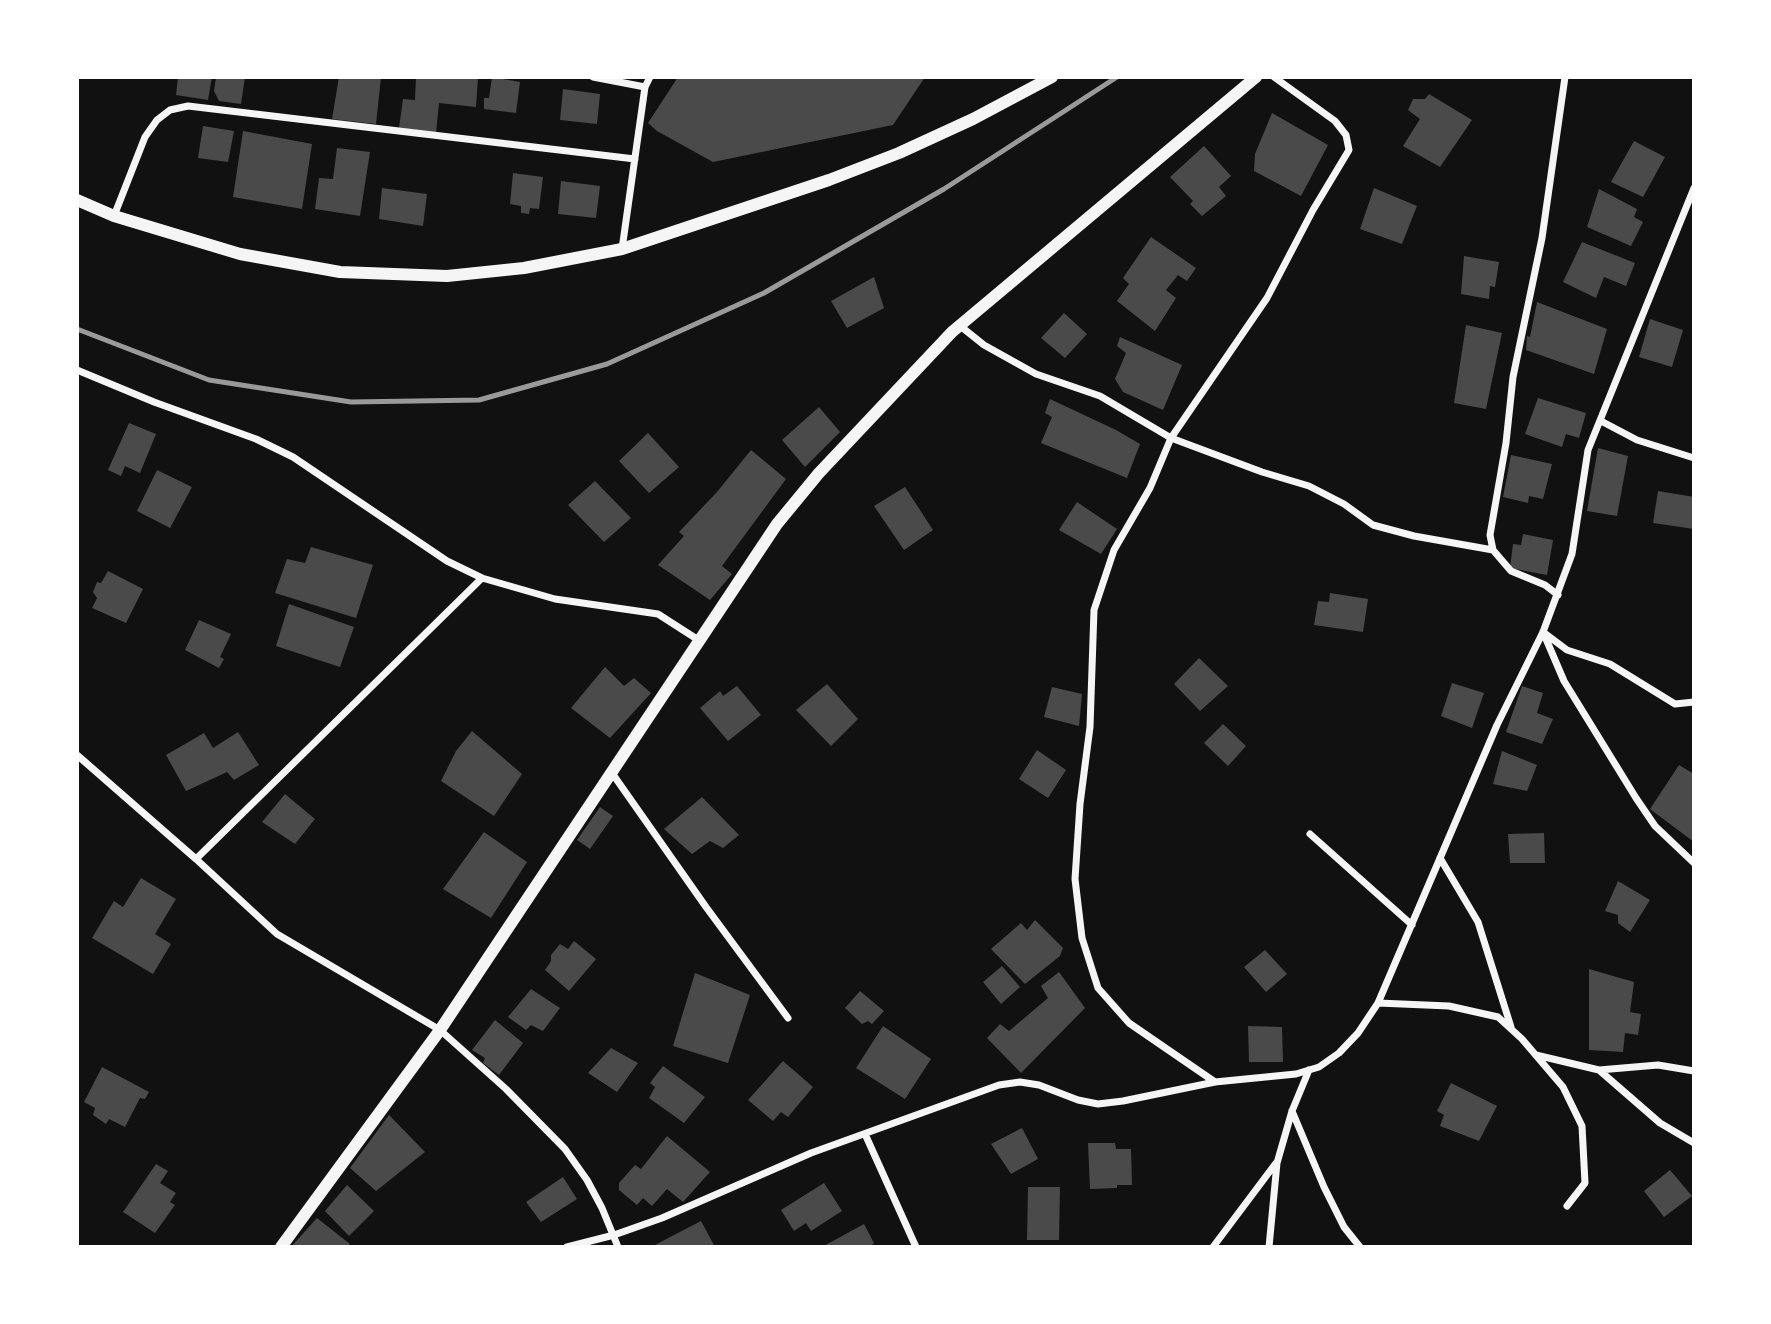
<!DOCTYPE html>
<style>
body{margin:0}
#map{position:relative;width:1771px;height:1324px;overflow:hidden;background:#111;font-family:Commissioner,sans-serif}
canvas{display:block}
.frame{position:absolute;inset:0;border:79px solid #fff;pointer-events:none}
</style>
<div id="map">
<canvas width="1771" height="1324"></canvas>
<div class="frame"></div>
</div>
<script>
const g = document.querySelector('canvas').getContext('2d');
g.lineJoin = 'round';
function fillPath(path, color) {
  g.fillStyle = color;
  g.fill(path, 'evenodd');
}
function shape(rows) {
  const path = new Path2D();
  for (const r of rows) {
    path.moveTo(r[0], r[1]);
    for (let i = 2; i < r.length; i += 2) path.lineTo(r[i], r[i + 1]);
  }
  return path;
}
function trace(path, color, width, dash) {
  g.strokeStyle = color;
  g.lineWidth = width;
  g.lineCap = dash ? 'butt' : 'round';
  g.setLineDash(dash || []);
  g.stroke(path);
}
const building = shape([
 [178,77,212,77,208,100,176,95],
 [216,77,245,77,241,104,219,101,214,91],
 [339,77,381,77,376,124,332,119],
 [416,77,478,77,476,107,439,103,436,133,399,128,403,99,415,100],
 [492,77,520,82,516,113,484,109,484,98,489,98],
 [678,77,925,77,893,125,713,162,657,131,648,123],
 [563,89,600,94,597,124,560,120],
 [1429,94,1472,120,1440,167,1403,146,1420,119,1408,110,1413,99,1425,99],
 [1272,113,1328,145,1301,196,1254,171,1255,154],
 [203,126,234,131,228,162,198,158],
 [243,131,312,144,302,209,233,197],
 [1634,141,1665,157,1643,197,1611,182],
 [1204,146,1231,176,1219,187,1226,196,1202,216,1190,204,1193,201,1170,177],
 [337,148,370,152,360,216,315,209,319,178,333,179],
 [513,173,543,177,539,209,530,208,529,214,521,213,521,206,510,204],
 [561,181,600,186,596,218,558,214],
 [382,188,427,194,423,226,379,219],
 [1374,188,1417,206,1402,244,1360,229],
 [1599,189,1637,209,1634,217,1643,222,1631,246,1587,227],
 [1151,237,1196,268,1187,281,1178,275,1166,290,1176,298,1155,331,1117,301,1129,284,1123,278],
 [1582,242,1635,263,1626,286,1604,277,1596,298,1563,282],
 [1464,256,1499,262,1495,287,1490,286,1489,299,1461,294],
 [874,277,884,308,847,328,831,301],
 [1537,302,1607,329,1594,374,1526,350,1527,336,1530,337],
 [1064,313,1087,334,1065,358,1041,338],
 [1650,319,1683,330,1672,367,1639,357],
 [1466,325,1502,333,1486,409,1454,403],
 [1120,337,1182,365,1163,410,1123,392,1115,379,1126,353,1117,346],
 [1538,398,1586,413,1579,438,1566,434,1562,447,1525,434],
 [1050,399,1116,430,1140,444,1127,478,1041,443,1052,417,1045,413],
 [819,407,840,432,805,467,782,440],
 [129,423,156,434,140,473,125,466,121,476,108,470],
 [648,433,679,467,649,493,619,461],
 [1598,448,1628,456,1617,516,1587,511],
 [751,450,786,479,722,566,732,574,710,600,658,565,684,536,679,532,717,492],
 [1511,455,1552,464,1543,499,1529,496,1528,503,1503,497],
 [157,470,192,487,170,528,137,511],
 [595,481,631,518,604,542,568,505],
 [905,487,933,530,904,550,874,506],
 [1658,491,1694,497,1694,529,1653,523],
 [1077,502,1117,529,1101,554,1059,530],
 [1523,534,1553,540,1547,575,1510,568,1513,544,1521,545],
 [311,547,373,565,356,618,275,593,287,559,305,563],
 [108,571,143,589,126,623,92,608,97,598,93,592,97,582,101,583],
 [1330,593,1368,599,1363,632,1314,625,1318,601,1329,602],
 [289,604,354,627,340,667,276,646],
 [199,620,231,634,220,657,224,659,219,668,185,650],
 [1199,658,1228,686,1200,711,1174,684],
 [605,667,624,686,634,678,651,693,610,738,571,708],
 [1452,683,1484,693,1472,728,1441,716],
 [827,684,858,719,831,746,796,710],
 [737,686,761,715,728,741,700,708,720,691,723,696],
 [1522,686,1543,693,1537,713,1553,719,1542,744,1506,732],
 [1052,687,1082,694,1079,726,1044,717],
 [1223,724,1246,746,1228,766,1204,743],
 [472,731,522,774,494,816,441,781,456,751],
 [238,732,259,765,234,780,227,772,186,791,166,755,204,733,213,748],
 [1037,750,1066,770,1048,798,1019,779],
 [1502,751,1537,765,1527,791,1493,784],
 [1679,765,1694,774,1694,842,1650,809],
 [285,794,315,819,295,844,262,822],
 [702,797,739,835,723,848,710,841,692,854,664,829],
 [600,807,613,816,590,849,577,840],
 [484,832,527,862,491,918,443,889],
 [1544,833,1545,863,1510,863,1508,834],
 [141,878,176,899,155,934,171,944,153,974,92,938,114,901,123,907],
 [1618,881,1650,900,1630,932,1618,923,1618,915,1605,911],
 [1035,920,1063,948,1060,956,1025,984,991,949,1021,923,1027,930],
 [574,941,596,959,569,991,545,970,551,961,551,955,560,944,568,949],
 [1265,950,1287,974,1266,992,1244,967],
 [1002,966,1020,987,1001,1004,983,982],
 [1589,969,1634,982,1630,1012,1641,1014,1638,1035,1625,1033,1623,1052,1589,1050],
 [1059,972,1085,1008,1021,1073,987,1038,1000,1024,1009,1031,1048,998,1041,986],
 [695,973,750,995,728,1063,673,1046],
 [531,989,560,1008,543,1031,531,1025,526,1030,508,1017],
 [860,991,884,1011,872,1024,868,1021,862,1024,845,1008],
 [495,1020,523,1043,499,1075,483,1063,485,1058,472,1050],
 [883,1026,931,1059,905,1099,856,1068],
 [1248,1026,1282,1027,1283,1062,1249,1062],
 [611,1048,638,1063,617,1092,588,1073],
 [783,1061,813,1087,788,1117,781,1112,773,1121,748,1100],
 [663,1066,705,1097,684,1123,649,1098,655,1087,650,1083],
 [102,1067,149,1092,145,1099,140,1098,125,1127,109,1119,106,1124,93,1115,95,1108,84,1102],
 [1451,1083,1497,1106,1479,1141,1440,1126,1444,1115,1437,1111],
 [389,1115,425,1152,376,1191,350,1168],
 [1022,1128,1038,1159,1011,1174,991,1144],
 [667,1136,710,1172,683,1202,667,1189,652,1206,643,1198,637,1205,619,1190,619,1183,635,1165,641,1169],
 [1088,1143,1115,1143,1116,1149,1131,1149,1132,1185,1117,1185,1117,1188,1090,1189],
 [156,1164,168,1171,160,1183,176,1193,170,1202,175,1205,155,1233,123,1212],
 [1670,1170,1692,1196,1664,1217,1644,1191],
 [563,1177,577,1199,541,1222,526,1202],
 [824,1183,842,1211,811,1231,806,1223,794,1231,781,1210],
 [347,1185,374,1211,349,1236,325,1211],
 [1028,1187,1060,1187,1059,1240,1027,1240],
 [317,1218,350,1244,347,1247,291,1247],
 [701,1221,715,1247,651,1247],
 [864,1224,874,1243,870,1247,822,1247]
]);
const minor = shape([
 [593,77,645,87],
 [114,216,145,137,157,120,170,110,188,106,635,159],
 [622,249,645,87,650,77],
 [959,325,984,345,1036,374,1100,396,1171,438,1262,472,1309,486,1344,504,1373,525,1414,536,1493,550],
 [77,370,154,402,256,439,293,457,447,561,482,578,555,599,658,614,700,641],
 [1601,421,1637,440,1694,458],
 [1558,595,1545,585,1511,571,1493,550,1490,535,1506,443,1513,377,1542,238,1565,77],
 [1543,632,1564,681,1636,798,1655,826,1694,863],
 [1543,632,1567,650,1610,664,1675,704,1694,702],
 [77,755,196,859,277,934,440,1030,506,1089,565,1149,587,1180,602,1208,618,1247],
 [612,773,706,907,788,1018],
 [1310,834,1412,925],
 [1440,858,1478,922,1511,1027],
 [196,859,482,578],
 [1378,1003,1449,1006,1498,1017,1522,1039,1563,1087,1582,1126,1585,1183,1567,1206],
 [1536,1055,1599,1070,1660,1123,1694,1143],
 [1599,1070,1658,1065,1694,1071],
 [1215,1082,1129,1023,1098,988,1082,938,1075,879,1080,804,1090,727,1094,610,1114,550,1150,488,1171,438,1267,298,1313,210,1349,150,1346,135,1335,121,1274,77],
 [1292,1111,1324,1187,1344,1227,1360,1247],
 [865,1134,916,1247],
 [567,1247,614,1235,662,1218,811,1153,999,1085,1020,1082,1039,1085,1078,1100,1098,1104,1123,1101,1215,1082,1296,1074,1319,1067,1339,1053,1358,1033,1378,1003,1497,725,1543,632,1572,554,1588,450,1694,188],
 [1213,1247,1276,1163],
 [1269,1247,1277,1163,1292,1111,1309,1070]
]);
const tertiary = shape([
 [77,200,114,216,240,254,340,272,447,276,524,268,622,249,829,180,899,153,973,119,1052,77],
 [281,1247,440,1030,777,524,819,473,952,332,1256,77]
]);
const rail = shape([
 [77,329,209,380,351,402,479,400,607,364,764,293,944,189,1117,77]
]);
fillPath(building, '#4a4a4a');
trace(minor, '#f5f5f5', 7);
trace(tertiary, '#f5f5f5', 12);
trace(rail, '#9a9a9a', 5);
</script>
